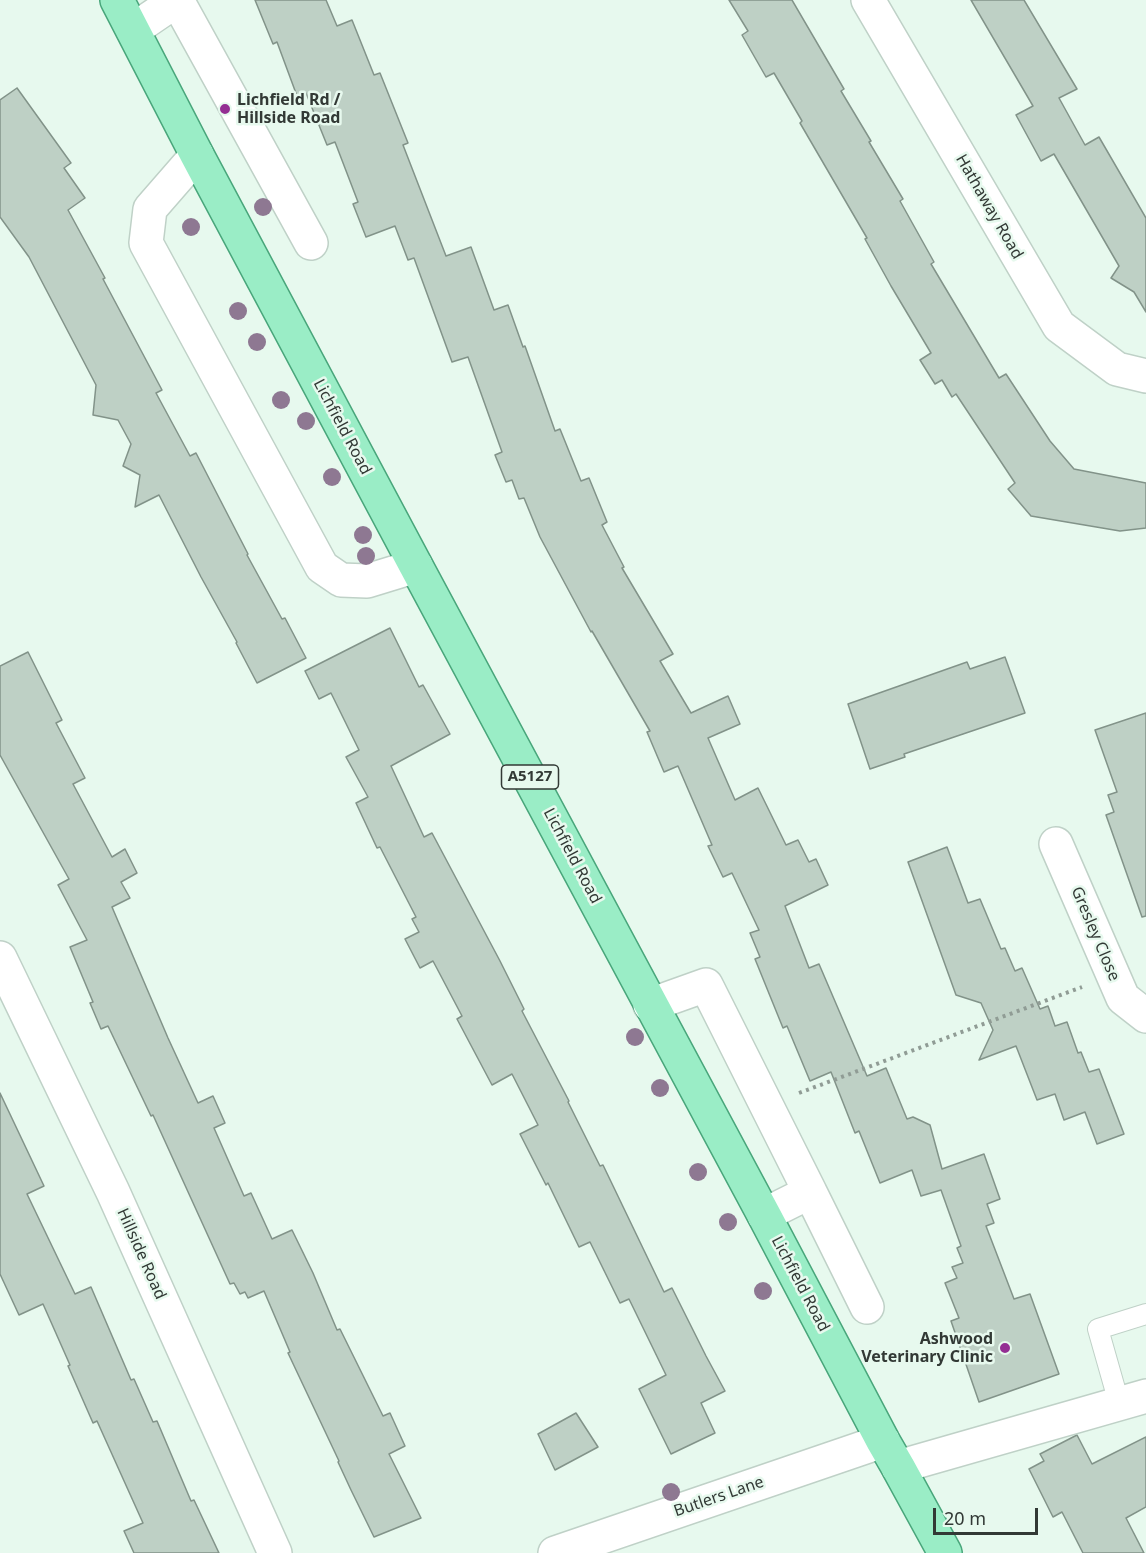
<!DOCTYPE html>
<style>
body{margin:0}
#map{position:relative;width:1146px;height:1553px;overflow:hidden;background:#e7f9ee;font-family:"Noto Sans",sans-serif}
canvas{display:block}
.scale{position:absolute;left:933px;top:1508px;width:105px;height:27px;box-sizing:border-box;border:3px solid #323935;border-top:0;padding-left:8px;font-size:18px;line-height:21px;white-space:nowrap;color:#323935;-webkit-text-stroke:4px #e7f9ee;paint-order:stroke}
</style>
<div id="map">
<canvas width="1146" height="1553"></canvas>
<div class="scale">20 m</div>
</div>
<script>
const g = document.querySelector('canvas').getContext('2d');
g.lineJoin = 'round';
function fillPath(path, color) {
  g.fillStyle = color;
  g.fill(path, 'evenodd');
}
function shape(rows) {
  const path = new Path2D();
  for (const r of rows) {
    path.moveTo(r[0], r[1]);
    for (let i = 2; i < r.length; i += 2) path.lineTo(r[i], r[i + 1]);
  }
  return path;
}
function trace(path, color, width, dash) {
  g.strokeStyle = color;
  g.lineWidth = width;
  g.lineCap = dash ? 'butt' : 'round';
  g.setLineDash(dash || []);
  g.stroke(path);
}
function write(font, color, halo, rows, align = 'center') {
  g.font = font + ' "Noto Sans",sans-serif';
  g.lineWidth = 5;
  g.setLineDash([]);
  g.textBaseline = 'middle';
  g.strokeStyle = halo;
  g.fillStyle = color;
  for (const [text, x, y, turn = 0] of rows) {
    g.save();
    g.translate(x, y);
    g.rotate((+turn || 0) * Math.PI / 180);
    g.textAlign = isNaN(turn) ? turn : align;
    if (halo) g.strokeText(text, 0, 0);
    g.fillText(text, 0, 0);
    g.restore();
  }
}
const building = shape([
 [255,0,326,0,337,26,352,20,374,75,380,73,408,143,403,145,446,256,471,247,494,310,508,305,523,347,525,346,555,431,560,429,581,481,589,478,607,522,602,525,624,567,622,568,673,654,660,661,691,713,728,696,740,724,708,738,735,800,758,788,786,845,798,840,809,862,816,859,828,885,785,906,809,968,819,964,867,1076,886,1068,907,1119,913,1117,930,1125,942,1169,984,1154,1000,1199,987,1204,994,1223,986,1226,1014,1299,1030,1294,1059,1374,979,1402,951,1321,959,1318,945,1283,957,1278,952,1267,963,1263,957,1248,961,1246,941,1190,921,1196,912,1170,880,1183,859,1131,855,1133,831,1072,810,1081,787,1026,783,1028,755,959,760,957,750,933,759,930,732,873,723,877,708,846,712,845,678,766,664,772,647,732,650,731,592,631,591,632,540,537,524,498,519,499,512,480,506,482,495,455,502,452,468,357,452,362,414,258,408,260,395,226,366,237,353,204,358,202,335,142,327,145,306,93,297,96,277,42,273,44,255,0],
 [729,0,792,0,844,89,841,91,871,141,869,142,903,199,900,201,934,262,931,264,999,378,1006,374,1050,441,1074,469,1146,483,1146,528,1120,531,1031,516,1008,489,1015,483,956,394,952,397,942,380,935,384,920,360,931,353,891,286,865,239,867,238,800,123,802,121,774,73,766,77,742,35,748,31,729,0],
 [971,0,1024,0,1077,89,1059,98,1085,145,1099,137,1146,218,1146,312,1134,292,1111,278,1119,266,1054,154,1041,161,1016,115,1033,106,971,0],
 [17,88,71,163,64,168,85,198,68,210,105,278,103,279,162,390,156,393,190,456,196,453,248,554,247,555,282,619,285,618,306,658,257,683,236,643,237,642,201,577,159,495,135,507,140,475,123,466,131,444,118,420,93,415,96,385,29,257,0,217,0,100,17,88],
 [390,628,419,687,423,685,450,734,391,766,424,837,432,833,500,961,524,1009,522,1011,569,1101,568,1102,600,1166,603,1165,664,1292,672,1288,706,1356,725,1391,701,1403,715,1433,671,1454,639,1389,666,1375,629,1299,620,1303,590,1242,579,1247,548,1183,546,1185,520,1134,538,1125,512,1074,492,1085,457,1019,462,1016,433,961,420,968,405,939,419,932,412,919,416,917,380,847,377,848,356,803,368,797,346,757,359,750,331,693,319,699,305,671,390,628],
 [28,652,62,720,56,723,85,778,73,784,112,857,125,849,137,873,121,882,130,898,112,907,168,1038,198,1103,213,1096,225,1123,214,1128,244,1196,251,1193,272,1239,292,1230,313,1273,337,1330,340,1329,383,1416,390,1413,405,1446,389,1454,421,1518,374,1537,351,1490,338,1462,339,1461,288,1353,290,1352,264,1291,248,1298,245,1292,240,1294,234,1283,230,1284,153,1115,151,1116,108,1026,101,1029,90,1003,93,1002,70,947,87,940,58,885,69,879,0,755,0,666,28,652],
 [1005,657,1025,713,904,754,905,757,870,769,848,704,967,662,970,669,1005,657],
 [1146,713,1146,916,1142,917,1106,815,1114,812,1108,795,1117,792,1095,730,1146,713],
 [947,847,968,903,980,899,1001,949,1005,948,1015,971,1022,968,1040,1009,1048,1006,1055,1026,1067,1022,1078,1053,1081,1052,1089,1072,1099,1069,1124,1134,1097,1144,1085,1112,1064,1120,1055,1094,1037,1100,1016,1046,979,1060,993,1030,981,1003,956,995,908,862,947,847],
 [0,1093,44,1186,27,1194,75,1294,91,1287,131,1380,134,1379,153,1422,157,1421,191,1501,194,1500,219,1553,134,1553,124,1531,143,1523,97,1421,93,1423,68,1366,70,1365,43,1304,19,1315,0,1274,0,1093],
 [576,1413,598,1447,555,1470,538,1434,576,1413],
 [1077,1435,1092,1464,1146,1437,1146,1507,1126,1518,1144,1553,1083,1553,1062,1512,1053,1517,1029,1469,1044,1461,1040,1454,1077,1435]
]);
const path = shape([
 [799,1093,1082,987]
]);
const lane = shape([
 [1119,1403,1098,1329,1146,1314]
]);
const street = shape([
 [177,0,311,243],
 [868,0,1059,326,1117,369,1146,376],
 [133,30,177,0],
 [197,155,150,209,146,243,322,567,341,580,367,581,416,566],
 [1056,844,1123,998,1146,1016],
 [0,958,113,1192,275,1553],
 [650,1005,706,985,810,1192,764,1215],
 [810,1192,867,1307],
 [898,1467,1146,1396],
 [555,1553,883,1441]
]);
const primary = shape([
 [117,0,197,155,416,566,764,1215,883,1441,898,1467,945,1553]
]);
const trees = [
 [263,207],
 [191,227],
 [238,311],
 [257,342],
 [281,400],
 [306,421],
 [332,477],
 [363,535],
 [366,556],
 [635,1037],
 [660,1088],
 [698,1172],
 [728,1222],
 [763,1291],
 [671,1492]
];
const markers = [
 [225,109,6,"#942e93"],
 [1005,1348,6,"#942e93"]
];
const shields = [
 [530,777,57]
];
const shieldNames = [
 ["A5127",530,777]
];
const poiNames = [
 ["Lichfield Rd /",237,100],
 ["Hillside Road",237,118],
 ["Ashwood",993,1339,"right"],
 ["Veterinary Clinic",993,1357,"right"]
];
const streetNames = [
 ["Hathaway Road",989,207,60],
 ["Lichfield Road",342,427,62],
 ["Lichfield Road",572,856,62],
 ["Gresley Close",1095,934,67],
 ["Hillside Road",141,1254,66],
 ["Lichfield Road",800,1284,62],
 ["Butlers Lane",719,1497,-19]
];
fillPath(building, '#bed0c5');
trace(building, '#829389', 1.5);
trace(lane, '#bfd1c7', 22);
trace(street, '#bfd1c7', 36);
trace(primary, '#49a67b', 36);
trace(path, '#909c95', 4, [3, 4.5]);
trace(lane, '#fff', 20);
trace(street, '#fff', 33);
trace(primary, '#9aedc6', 33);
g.fillStyle = '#8e7892';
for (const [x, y] of trees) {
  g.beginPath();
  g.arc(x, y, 9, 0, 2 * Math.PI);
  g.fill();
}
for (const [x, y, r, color] of markers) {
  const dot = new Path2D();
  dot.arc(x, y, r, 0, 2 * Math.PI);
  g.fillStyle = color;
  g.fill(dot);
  trace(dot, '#e7f9ee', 2);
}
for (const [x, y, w] of shields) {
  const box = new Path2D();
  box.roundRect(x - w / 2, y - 12, w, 24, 4.5);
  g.fillStyle = '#e7f9ee';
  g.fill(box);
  trace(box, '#323935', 1.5);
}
write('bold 15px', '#323935', null, shieldNames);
write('bold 16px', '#323935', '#e7f9ee', poiNames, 'left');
write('16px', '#323935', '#e7f9ee', streetNames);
</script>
